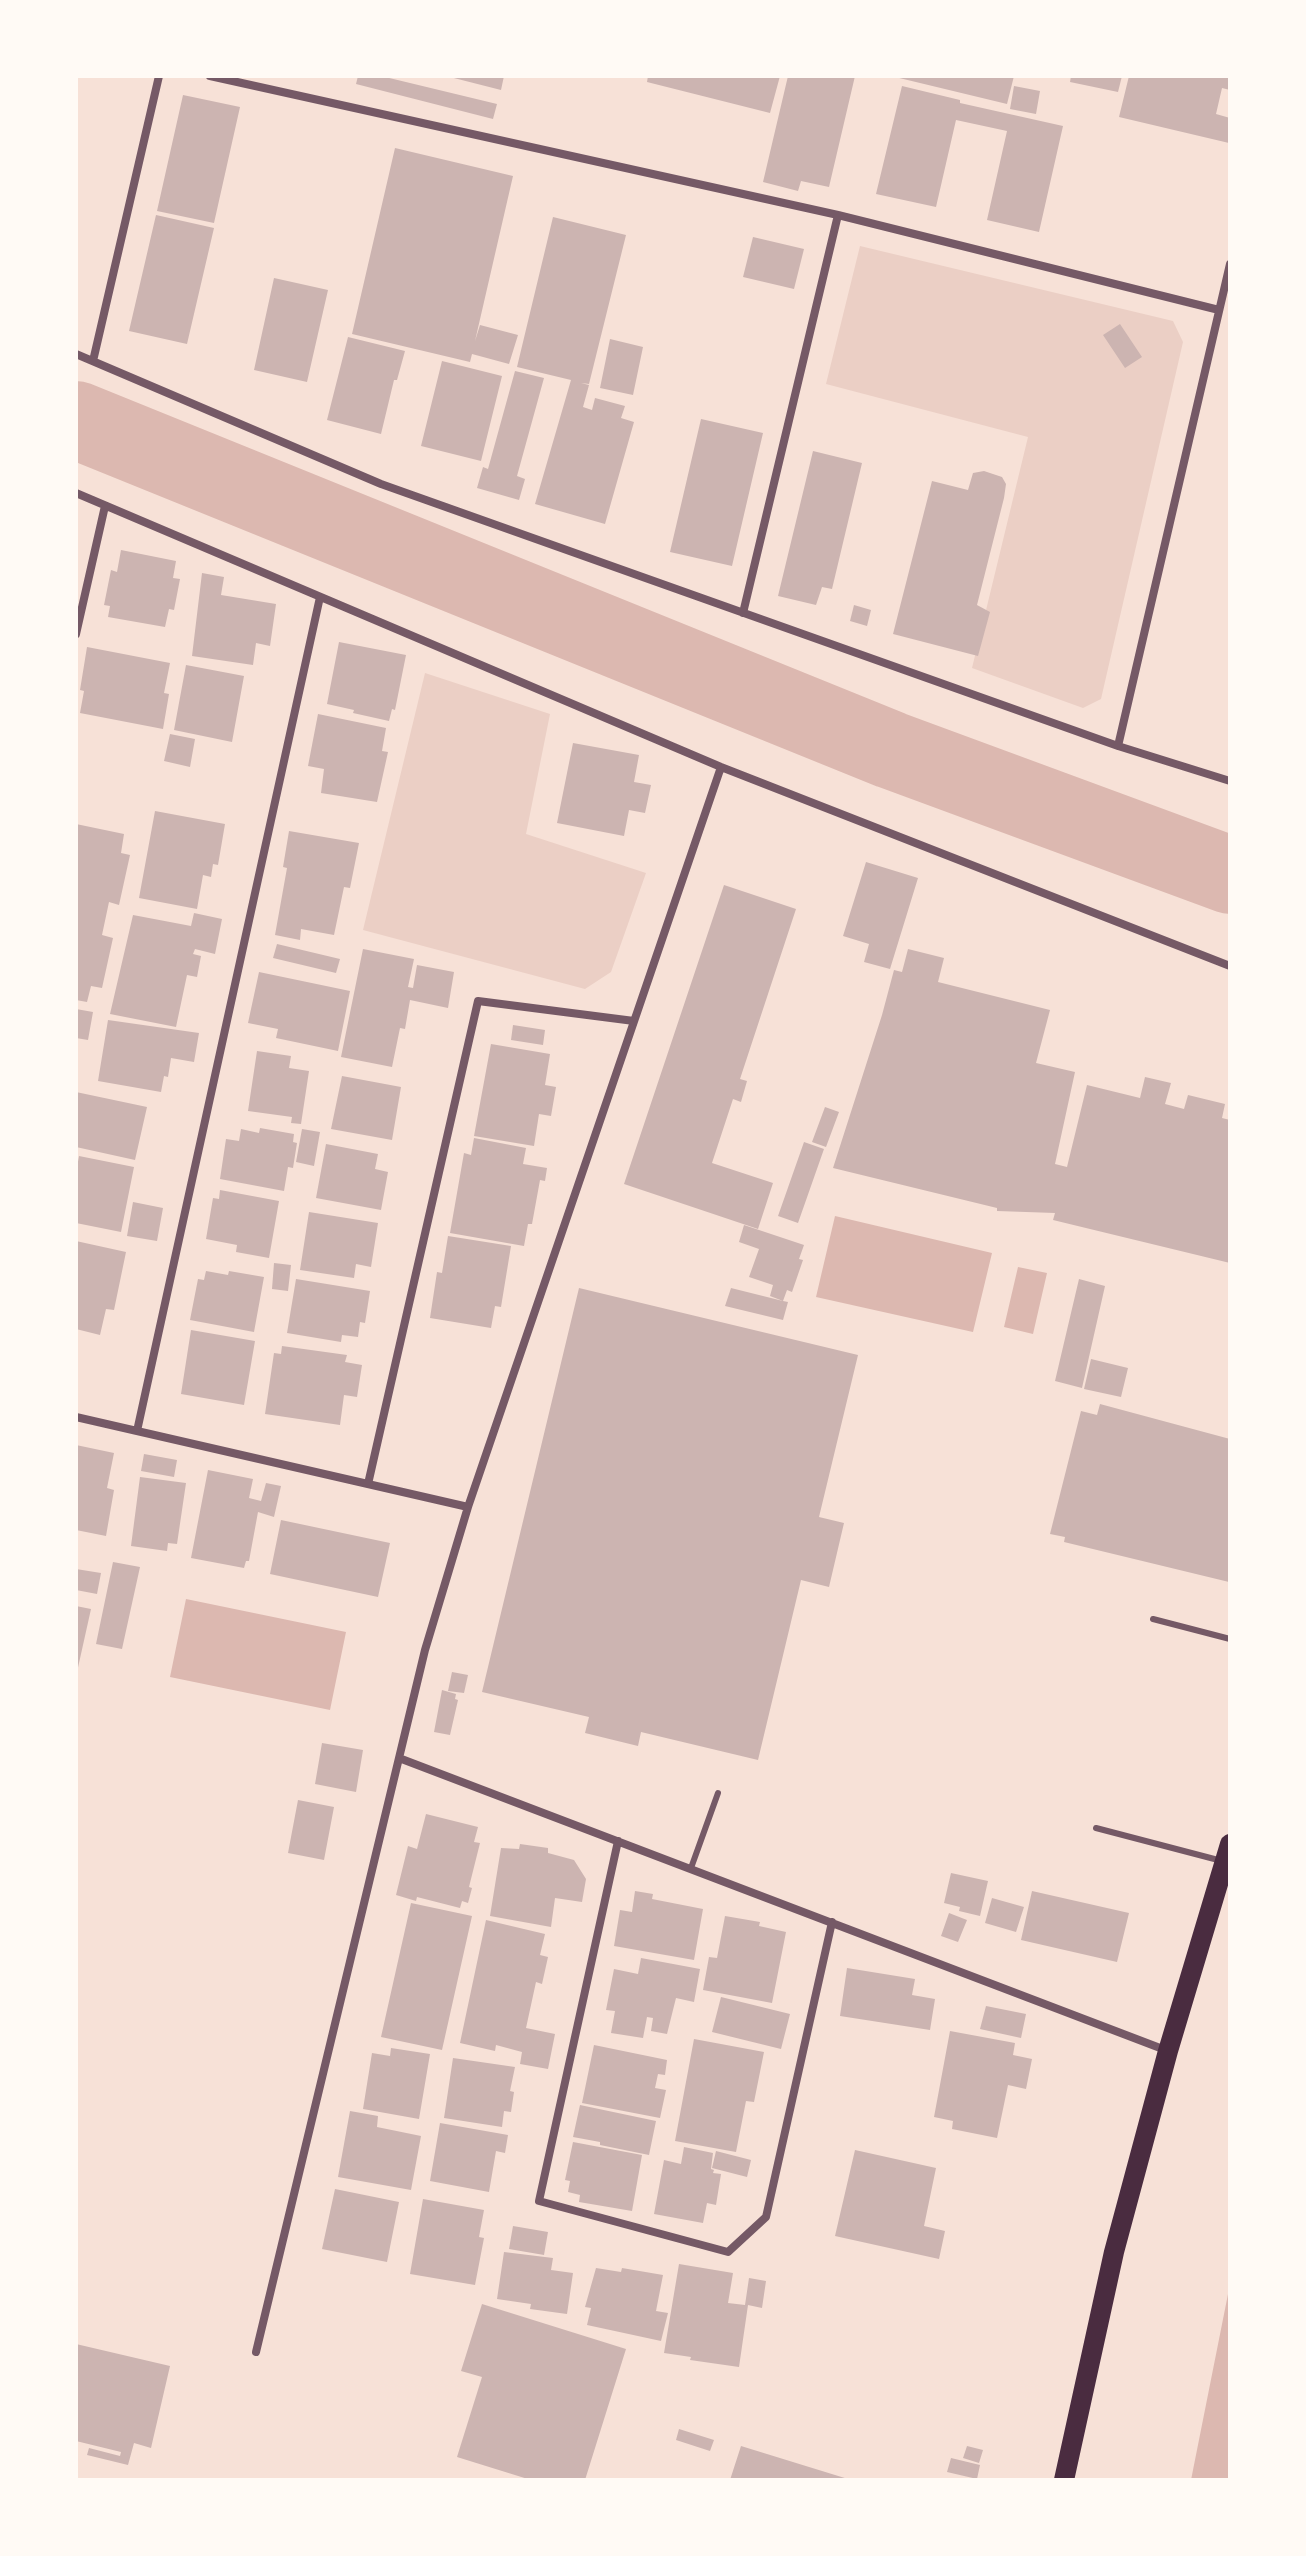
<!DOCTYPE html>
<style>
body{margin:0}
#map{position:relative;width:1306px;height:2556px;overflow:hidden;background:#f7e1d7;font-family:"Libre Baskerville",serif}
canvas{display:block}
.frame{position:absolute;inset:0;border:78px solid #fffaf5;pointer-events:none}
</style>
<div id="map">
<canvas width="1306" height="2556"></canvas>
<div class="frame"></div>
</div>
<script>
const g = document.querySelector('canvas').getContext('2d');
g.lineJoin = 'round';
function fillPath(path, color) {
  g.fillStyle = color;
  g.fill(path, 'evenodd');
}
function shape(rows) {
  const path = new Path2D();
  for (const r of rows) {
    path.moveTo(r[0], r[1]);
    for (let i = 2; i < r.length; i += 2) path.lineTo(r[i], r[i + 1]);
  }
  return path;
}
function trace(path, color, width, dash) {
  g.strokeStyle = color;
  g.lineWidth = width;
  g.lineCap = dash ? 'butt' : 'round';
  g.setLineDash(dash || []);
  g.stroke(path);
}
const green = shape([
 [860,246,1173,321,1183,342,1101,699,1083,708,972,668,1028,437,826,384],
 [425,673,550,714,526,834,646,873,611,972,585,989,363,930]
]);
const water = shape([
 [835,1216,992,1253,973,1332,816,1297],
 [1018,1267,1047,1273,1033,1334,1004,1327],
 [186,1599,346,1632,330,1710,170,1677],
 [1230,2284,1230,2480,1191,2480]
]);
const river = shape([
 [76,420,891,750,1230,875]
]);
const building = shape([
 [358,76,381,76,497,104,493,119,356,84],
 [446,76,504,76,501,90],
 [648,76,780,76,770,113,647,82],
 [788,76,855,76,829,187,801,181,798,191,763,182],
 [891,76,1014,76,1007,104],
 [1071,76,1122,76,1118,92,1070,82],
 [1129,76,1230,76,1230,90,1222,88,1216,114,1230,118,1229,143,1119,117],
 [902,86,960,100,960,103,1063,126,1039,232,987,220,1007,131,956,120,936,207,876,194],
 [1014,86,1040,91,1036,114,1010,109],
 [183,95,240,107,214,223,157,211],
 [395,148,513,176,475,341,480,325,518,335,509,364,472,354,470,362,352,334],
 [156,215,214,228,187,344,129,331],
 [553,217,626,235,589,384,581,383,589,385,583,407,592,410,595,398,625,406,621,418,634,422,605,524,535,504,571,380,517,367],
 [753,237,804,249,794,289,743,277],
 [274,278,328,290,307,382,254,370],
 [1120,324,1142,357,1125,368,1103,335],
 [348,337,405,351,397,380,394,380,381,434,327,420],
 [610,339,643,347,633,395,600,388],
 [442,361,502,376,481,461,421,446],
 [515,371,544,378,517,476,525,479,519,500,477,488,483,467,488,469],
 [701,419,763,433,732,566,670,552],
 [813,451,862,463,832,589,822,587,816,605,778,596],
 [984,471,1002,477,1006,484,1004,498,977,605,990,612,978,656,893,634,932,481,968,490,973,473],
 [121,550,176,561,173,578,180,579,174,610,169,609,165,627,108,617,110,606,104,605,111,570,117,572],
 [202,573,224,577,221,595,276,604,270,646,256,643,253,665,192,656],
 [854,605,871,610,867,626,850,621],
 [339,642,406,655,395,710,392,709,389,721,353,713,354,710,327,704],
 [87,647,170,663,164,693,169,694,163,729,80,713,84,691,80,690],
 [186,665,244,676,232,742,174,730],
 [318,714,386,728,382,751,388,752,377,802,321,793,324,769,308,766],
 [170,734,195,739,190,767,164,761],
 [573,743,639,755,634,782,651,785,645,813,629,810,624,836,557,823],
 [155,811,225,824,218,865,213,864,211,877,203,875,197,909,139,898],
 [76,824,124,834,121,853,130,855,119,905,109,902,102,935,113,938,102,988,91,986,87,1002,76,1000],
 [289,831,359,843,350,888,344,887,334,935,301,929,300,940,275,935,287,868,283,867],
 [866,862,918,878,890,969,864,962,869,944,843,936],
 [724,885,796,909,740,1079,747,1081,741,1102,733,1099,712,1163,773,1183,758,1229,624,1184],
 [194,913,222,919,215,954,195,949,193,954,201,956,197,977,187,975,176,1027,110,1014,133,915,191,926],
 [277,944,340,959,336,973,273,958],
 [363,949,414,959,408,987,413,988,417,965,454,972,448,1008,410,1000,405,1029,400,1028,392,1067,341,1057],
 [908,949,944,958,938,982,1050,1010,1036,1063,1075,1072,1055,1164,1067,1167,1087,1085,1140,1098,1145,1077,1171,1083,1165,1104,1184,1109,1188,1095,1225,1104,1222,1118,1230,1120,1230,1263,1053,1220,1055,1213,997,1211,997,1208,833,1168,882,1015,894,970,902,972],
 [259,972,350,991,338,1051,276,1038,278,1029,248,1023],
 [76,1009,93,1012,88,1040,76,1038],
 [108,1020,199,1033,194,1062,171,1058,168,1077,164,1076,161,1092,98,1081],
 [513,1025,545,1030,543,1045,511,1040],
 [491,1044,550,1054,545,1085,556,1087,551,1116,539,1114,534,1146,474,1136],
 [257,1051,291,1056,289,1068,309,1071,301,1124,291,1123,292,1117,248,1111],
 [342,1076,401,1087,392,1140,331,1129],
 [76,1092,147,1107,135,1160,76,1147],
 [825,1107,839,1112,826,1147,812,1142],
 [260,1128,294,1134,293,1142,297,1143,293,1168,288,1167,284,1191,220,1179,226,1139,239,1141,241,1129,259,1133],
 [302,1129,320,1132,314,1166,296,1162],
 [474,1138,526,1148,523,1164,547,1168,545,1181,540,1180,532,1224,528,1224,524,1246,450,1233,464,1153,471,1155],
 [804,1142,824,1149,798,1223,778,1216],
 [326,1144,378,1154,375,1169,388,1172,381,1210,316,1198],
 [79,1156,134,1167,121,1232,76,1223,76,1173],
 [220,1190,279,1201,269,1258,236,1252,237,1245,206,1239,213,1198,219,1199],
 [133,1202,163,1208,157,1241,127,1236],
 [309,1212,378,1223,371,1267,356,1264,354,1278,300,1270],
 [744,1225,804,1245,799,1259,803,1260,792,1292,787,1290,783,1301,788,1302,783,1320,725,1306,731,1288,783,1301,770,1296,773,1285,749,1277,759,1249,739,1242],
 [448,1236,511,1246,501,1307,495,1306,491,1328,430,1318,437,1272,442,1273],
 [76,1241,126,1252,114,1310,106,1309,100,1335,76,1329],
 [274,1263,291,1265,288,1291,272,1289],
 [206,1271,228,1275,229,1271,264,1277,254,1332,190,1320,198,1279,204,1280],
 [296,1279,370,1291,365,1323,360,1322,358,1337,342,1335,341,1342,287,1333],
 [1079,1279,1105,1286,1082,1388,1055,1381],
 [579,1288,858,1355,819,1517,844,1523,829,1587,801,1580,758,1760,641,1732,638,1746,585,1733,589,1717,482,1692],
 [191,1330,255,1341,244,1405,181,1394],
 [282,1346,347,1355,345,1362,362,1365,357,1397,344,1395,340,1425,265,1414,274,1353,281,1354],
 [1091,1359,1128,1368,1121,1397,1084,1389],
 [1100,1404,1230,1439,1229,1582,1064,1542,1065,1537,1050,1534,1081,1411,1097,1415],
 [76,1445,114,1453,107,1488,114,1490,106,1536,76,1530],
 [144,1454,177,1460,174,1477,141,1471],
 [208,1470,253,1479,249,1498,261,1501,266,1483,281,1486,274,1517,258,1512,249,1561,246,1561,244,1568,191,1558],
 [140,1477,186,1483,177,1544,168,1543,167,1551,131,1546],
 [281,1520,390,1543,378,1597,270,1574],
 [113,1562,140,1567,122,1649,96,1644],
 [76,1569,101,1573,97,1594,76,1590],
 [76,1606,91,1609,77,1672,76,1672],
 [452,1672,468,1675,464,1693,448,1691],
 [442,1690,456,1694,455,1699,458,1700,450,1735,434,1732],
 [322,1743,363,1750,356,1792,315,1784],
 [298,1800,334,1807,324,1860,288,1853],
 [426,1814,478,1827,474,1842,480,1843,469,1887,472,1888,468,1903,462,1901,460,1908,417,1897,416,1901,396,1895,408,1846,417,1849],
 [520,1844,548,1848,548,1853,574,1860,586,1879,582,1902,555,1898,551,1927,490,1916,501,1848,519,1849],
 [951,1873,988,1881,980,1916,959,1911,960,1907,944,1903],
 [635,1891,653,1894,652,1899,703,1909,694,1960,614,1946,620,1910,632,1912],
 [1032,1891,1129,1913,1117,1962,1021,1940],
 [992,1898,1024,1907,1016,1932,985,1923],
 [411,1903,472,1916,442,2050,381,2037],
 [949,1913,967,1920,958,1942,941,1936],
 [725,1916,760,1922,759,1926,786,1932,772,2003,703,1990,709,1957,717,1958],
 [486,1920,545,1934,540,1955,548,1957,542,1984,536,1982,526,2028,555,2034,548,2069,520,2064,522,2052,496,2045,495,2051,460,2043],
 [641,1958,700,1969,694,2002,676,1998,667,2034,651,2031,653,2018,647,2017,643,2038,611,2033,615,2011,606,2010,614,1969,638,1974],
 [847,1968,915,1979,912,1995,935,1999,930,2030,840,2016],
 [721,1997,790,2014,781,2049,712,2032],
 [986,2006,1026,2014,1021,2038,980,2029],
 [950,2031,1015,2043,1013,2055,1032,2059,1026,2089,1008,2085,997,2138,952,2129,953,2121,934,2117],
 [694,2039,764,2052,754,2102,746,2101,736,2152,675,2141],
 [594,2045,667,2060,665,2075,658,2074,655,2088,666,2090,660,2118,582,2103],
 [391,2048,430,2054,419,2119,363,2109,372,2053,390,2056],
 [453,2058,515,2067,510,2091,514,2092,511,2112,504,2111,502,2127,444,2118],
 [580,2105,656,2121,649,2155,600,2145,600,2142,573,2137],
 [350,2111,378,2116,377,2127,421,2136,411,2190,338,2177],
 [440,2123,508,2135,505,2153,496,2151,489,2192,430,2181],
 [573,2142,642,2155,632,2211,579,2202,580,2195,568,2192,570,2181,565,2180],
 [684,2147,713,2153,711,2169,714,2170,713,2173,721,2174,716,2205,707,2203,703,2223,654,2214,664,2160,681,2164],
 [855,2150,936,2168,924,2226,945,2231,939,2259,835,2236],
 [716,2151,751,2160,747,2177,712,2168],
 [335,2189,399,2202,387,2262,322,2249],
 [423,2199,484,2210,479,2237,484,2238,475,2285,410,2274],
 [513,2226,548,2232,544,2255,509,2249],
 [504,2252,553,2258,551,2270,573,2273,567,2314,530,2309,531,2304,497,2299],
 [679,2264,733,2273,728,2303,745,2305,749,2278,766,2281,762,2308,748,2305,739,2367,690,2360,691,2357,664,2353],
 [596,2268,621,2272,622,2268,663,2275,656,2311,668,2313,661,2341,587,2325,591,2308,585,2307],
 [482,2304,626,2349,585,2480,531,2480,457,2457,482,2377,461,2371],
 [76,2344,170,2366,151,2448,134,2443,128,2465,87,2455,89,2448,120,2456,121,2452,76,2441],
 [679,2429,714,2440,710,2451,676,2440],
 [741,2446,848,2479,848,2480,730,2480],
 [967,2446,983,2450,979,2463,963,2458],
 [951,2458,980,2465,977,2479,947,2472]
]);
const service = shape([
 [1153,1619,1230,1639],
 [1096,1828,1222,1861],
 [691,1868,718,1793]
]);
const minor = shape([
 [210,76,838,215,1219,310],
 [76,354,381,484,1118,746,1230,781],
 [93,361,159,76],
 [76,493,721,767,1230,966],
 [743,613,838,215],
 [76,634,105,506],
 [1118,746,1230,264],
 [76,1417,468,1507],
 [137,1431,320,597],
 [368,1484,478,1001,634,1021],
 [399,1758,1168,2051],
 [618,1841,539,2201,728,2252,766,2217,832,1922],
 [256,2352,425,1650,468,1507,721,767]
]);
const primary = shape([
 [1064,2480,1114,2252,1168,2051,1230,1844]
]);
fillPath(green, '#ebcfc5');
fillPath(water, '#dcb8b0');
trace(river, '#dcb8b0', 78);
fillPath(building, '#ccb4b1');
trace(service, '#755966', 6);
trace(minor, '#755966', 8);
trace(primary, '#4a2c40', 20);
</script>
